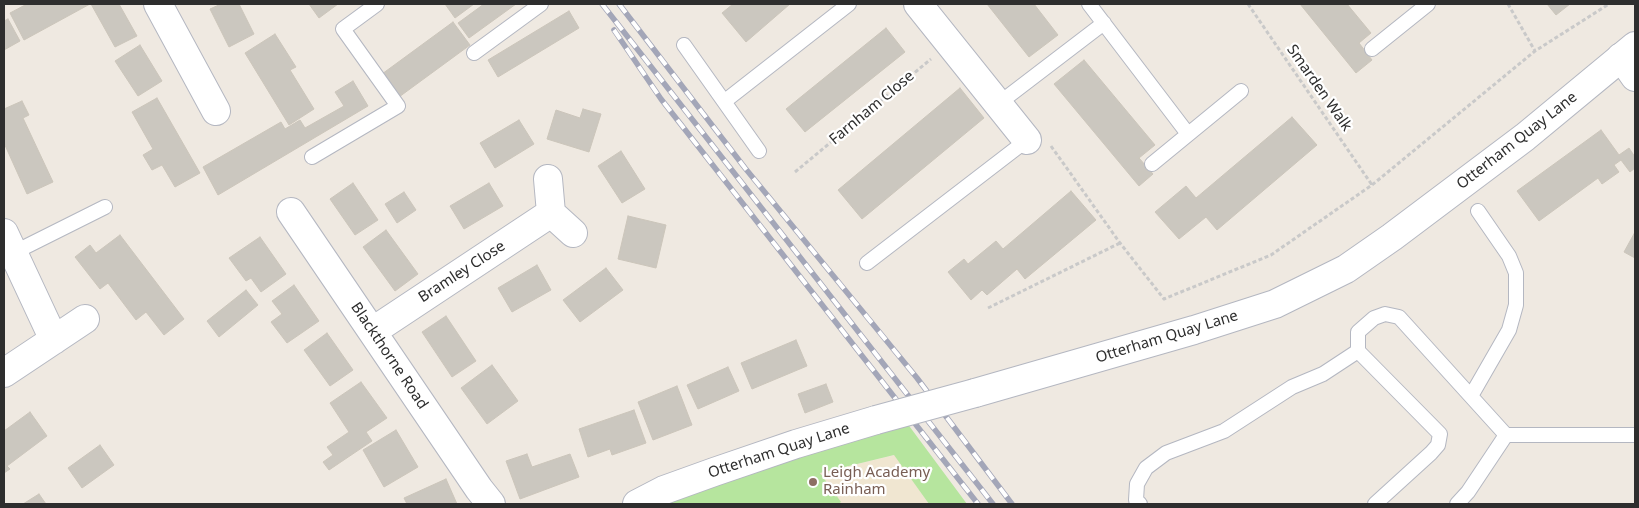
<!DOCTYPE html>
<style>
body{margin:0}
#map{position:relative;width:1639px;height:508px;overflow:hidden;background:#efe9e1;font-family:"Noto Sans",sans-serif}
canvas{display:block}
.frame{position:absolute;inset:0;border:5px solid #2e2e2e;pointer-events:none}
</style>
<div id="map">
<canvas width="1639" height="508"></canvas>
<div class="frame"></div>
</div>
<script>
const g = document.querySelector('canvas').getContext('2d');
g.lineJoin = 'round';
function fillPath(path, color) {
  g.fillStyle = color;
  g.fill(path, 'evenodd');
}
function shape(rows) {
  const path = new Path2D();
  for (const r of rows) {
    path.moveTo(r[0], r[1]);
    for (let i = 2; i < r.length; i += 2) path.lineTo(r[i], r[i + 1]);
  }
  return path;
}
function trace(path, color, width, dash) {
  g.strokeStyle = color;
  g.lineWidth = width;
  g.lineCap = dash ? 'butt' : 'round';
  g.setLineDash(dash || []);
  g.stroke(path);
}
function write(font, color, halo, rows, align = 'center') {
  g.font = font + ' "Noto Sans",sans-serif';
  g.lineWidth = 4.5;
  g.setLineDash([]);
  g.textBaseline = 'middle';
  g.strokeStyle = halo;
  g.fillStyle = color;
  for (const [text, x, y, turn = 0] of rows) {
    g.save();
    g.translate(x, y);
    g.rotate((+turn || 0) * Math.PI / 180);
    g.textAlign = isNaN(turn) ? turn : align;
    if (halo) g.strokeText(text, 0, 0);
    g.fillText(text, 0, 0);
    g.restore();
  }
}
const education = shape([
 [895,455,929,504,664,504,820,473]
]);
const green = shape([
 [904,419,967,504,929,504,894,455,820,473,841,502,838,504,664,504]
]);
const building = shape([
 [27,4,90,4,24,40,10,13,27,4],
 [91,4,119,4,137,36,115,47,91,4],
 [221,4,239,4,254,34,229,47,210,9,221,4],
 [309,4,338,4,319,18,309,4],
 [445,4,474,4,455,18,445,4],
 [484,4,516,4,469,38,458,23,484,4],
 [733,4,790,4,746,42,722,13,733,4],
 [987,4,1034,4,1058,35,1029,57,987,4],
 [1300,4,1347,4,1371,33,1359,43,1372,60,1356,73,1300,4],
 [1547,4,1570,4,1556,15,1547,4],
 [569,11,579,28,498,77,488,60,569,11],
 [8,19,20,41,4,50,4,21,8,19],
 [453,22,470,45,399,97,382,74,453,22],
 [886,28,905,52,805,132,786,109,886,28],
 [275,34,296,67,290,70,314,109,289,125,245,53,275,34],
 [140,45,162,81,138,96,115,61,140,45],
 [1084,60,1155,145,1139,158,1153,174,1139,186,1054,84,1084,60],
 [353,81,368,106,218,195,203,167,281,122,285,129,300,120,305,128,344,106,335,92,353,81],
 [960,88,984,118,862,219,838,190,960,88],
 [157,98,200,173,175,187,162,165,152,170,143,155,153,149,132,112,157,98],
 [22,101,29,115,23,118,53,182,27,194,4,143,4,109,22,101],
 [583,109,601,114,589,152,547,139,556,110,580,118,583,109],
 [1292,117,1317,145,1217,230,1206,217,1179,239,1155,212,1186,186,1196,198,1292,117],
 [519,120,534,144,495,168,480,143,519,120],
 [1601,130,1619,155,1629,148,1635,157,1635,168,1630,172,1621,160,1614,165,1619,172,1602,184,1598,178,1539,221,1517,191,1601,130],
 [621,151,645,189,622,203,598,166,621,151],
 [353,183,378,220,355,235,330,199,353,183],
 [489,183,503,206,464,229,450,206,489,183],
 [1071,191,1096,220,1025,279,1017,269,987,295,982,290,971,300,948,272,964,259,968,264,996,241,1003,249,1071,191],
 [404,192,416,210,397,223,385,204,404,192],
 [628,216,666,225,656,268,618,259,628,216],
 [386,230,418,274,395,291,363,247,386,230],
 [1635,232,1635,258,1624,252,1635,232],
 [120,235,184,319,164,335,146,312,136,320,108,283,100,289,75,257,90,245,96,253,120,235],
 [260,237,286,274,261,292,251,278,246,281,229,258,260,237],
 [537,265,551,290,512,312,498,288,537,265],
 [606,268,623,290,580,322,563,300,606,268],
 [294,285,319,321,287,343,271,322,282,314,272,301,294,285],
 [246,290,258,305,219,337,207,321,246,290],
 [446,316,476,361,452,377,422,332,446,316],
 [327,333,353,370,330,386,304,350,327,333],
 [796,340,807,366,752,389,741,363,796,340],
 [492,365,518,401,487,424,461,388,492,365],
 [728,367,739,391,698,409,687,385,728,367],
 [361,382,387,418,366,432,372,441,329,470,323,462,333,455,327,447,349,432,330,403,361,382],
 [826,384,833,402,805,413,798,394,826,384],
 [677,386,692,425,653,440,638,402,677,386],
 [634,410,646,443,612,455,610,449,588,457,579,429,634,410],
 [30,412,47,436,7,466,10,469,4,473,4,431,30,412],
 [396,430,418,467,384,487,363,450,396,430],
 [100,445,114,465,82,488,68,468,100,445],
 [527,454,532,467,570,454,579,477,520,499,506,461,527,454],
 [446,479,457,504,407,504,404,498,446,479],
 [39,494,46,504,23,504,39,494]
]);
const path = shape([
 [1248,4,1372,185],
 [1508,4,1535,51],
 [1051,146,1120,243,1164,299,1271,255,1372,185,1535,51,1609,4],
 [795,172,931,59],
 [988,308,1120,243]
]);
const service = shape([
 [1089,4,1188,134],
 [684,45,759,151],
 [1372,49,1428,4],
 [474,53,541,4],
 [725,101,849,4],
 [998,104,1104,23],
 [312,157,398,106,343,29,377,4],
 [1152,164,1241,91],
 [13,253,105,207],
 [867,263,1027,140],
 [1471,396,1509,330,1516,305,1516,273,1509,256,1478,211],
 [1140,504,1136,500,1137,484,1146,468,1166,453,1224,431,1292,387,1323,374,1358,351],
 [1375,504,1431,453,1438,445,1440,434,1358,351,1358,332,1374,318,1385,314,1399,317,1506,435,1635,435],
 [1457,504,1468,492,1506,435]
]);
const minor = shape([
 [158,4,216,111],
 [918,4,1027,140],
 [1621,57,1635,77],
 [548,179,551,213,573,233],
 [291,212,479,489,491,504],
 [4,233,54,340],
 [373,331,551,213],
 [4,373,85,319]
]);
const tertiary = shape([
 [975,393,1194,330,1275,304,1346,269,1392,237,1525,137,1635,46],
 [637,504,664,490,714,472,796,444,876,420]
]);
const rail = shape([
 [602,4,993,504],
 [619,4,745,168,917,378,1012,504],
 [614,30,661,99,978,504]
]);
const tertiaryBridge = shape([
 [876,420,975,393]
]);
const markers = [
 [813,482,5,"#8d6e63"]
];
const streetNames = [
 ["Smarden Walk",1319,88,55],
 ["Farnham Close",872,108,-40],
 ["Otterham Quay Lane",1517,141,-38],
 ["Bramley Close",462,272,-33],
 ["Otterham Quay Lane",1167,337,-17],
 ["Blackthorne Road",389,356,56],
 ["Otterham Quay Lane",779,451,-18]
];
const educationNames = [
 ["Leigh Academy",823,473],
 ["Rainham",823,490]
];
fillPath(education, '#f0e6d1');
fillPath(green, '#b6e59e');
fillPath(building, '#cbc7bf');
trace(building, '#cbc5ba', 1);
trace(service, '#b4b7c1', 16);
trace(minor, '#b4b7c1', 30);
trace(tertiary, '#b4b7c1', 30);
trace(path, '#c9c9c9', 3, [4, 2.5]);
trace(service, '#fff', 14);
trace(minor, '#fff', 28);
trace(tertiary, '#fff', 28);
trace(rail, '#a3a6b8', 5.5);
trace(rail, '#fff', 4, [11]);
trace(tertiaryBridge, '#b4b7c1', 30, []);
trace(tertiaryBridge, '#fff', 28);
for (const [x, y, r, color] of markers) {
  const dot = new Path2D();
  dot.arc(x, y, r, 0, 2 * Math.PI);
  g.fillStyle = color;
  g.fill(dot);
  trace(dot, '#fff', 2);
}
write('15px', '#2e2e2e', '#fff', streetNames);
write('15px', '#785e54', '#fff', educationNames, 'left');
</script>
